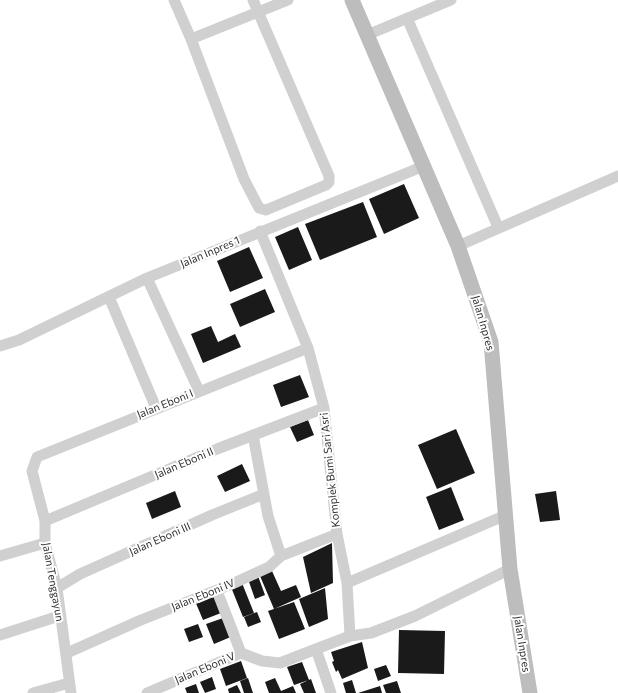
<!DOCTYPE html>
<html>
<head>
<meta charset="utf-8">
<style>
  body { margin:0 }
  canvas { display:block; background:#fff }
</style>
</head>
<body>
<canvas width="618" height="693"></canvas>
<script>
const g = document.querySelector('canvas').getContext('2d');
g.lineJoin = 'round';
function paint(path, color) {
  g.fillStyle = color;
  g.fill(path, 'evenodd');
}
function poly(rows) {
  const path = new Path2D();
  for (const r of rows) {
    path.moveTo(r[0], r[1]);
    for (let i = 2; i < r.length; i += 2) path.lineTo(r[i], r[i + 1]);
  }
  return path;
}
function strokePath(path, color, width, dash) {
  g.strokeStyle = color;
  g.lineWidth = width;
  g.lineCap = dash ? 'butt' : 'round';
  g.setLineDash(dash || []);
  g.stroke(path);
}
function write(font, color, halo, rows, align = 'center') {
  g.font = font + ' Commissioner,sans-serif';
  g.lineWidth = 4;
  g.setLineDash([]);
  g.textBaseline = 'middle';
  g.strokeStyle = halo;
  g.fillStyle = color;
  for (const [text, x, y, turn = 0] of rows) {
    g.save();
    g.translate(x, y);
    g.rotate((+turn || 0) * Math.PI / 180);
    g.textAlign = isNaN(turn) ? turn : align;
    if (halo) g.strokeText(text, 0, 0);
    g.fillText(text, 0, 0);
    g.restore();
  }
}
paint(poly([
  [404,184,419,218,384,234,369,199],
  [363,202,377,237,320,260,305,224],
  [298,227,312,260,289,270,275,237],
  [249,247,263,278,230,292,217,261],
  [265,289,275,312,240,327,230,304],
  [211,326,218,342,235,334,241,347,203,363,191,334],
  [300,375,309,397,281,407,273,385],
  [308,420,314,435,297,442,290,427],
  [456,429,475,473,437,489,418,445],
  [242,464,250,481,225,492,217,476],
  [451,487,464,520,439,530,426,497],
  [175,491,181,507,152,519,146,503],
  [556,491,560,520,540,522,535,494],
  [332,543,333,583,311,593,303,557],
  [272,571,281,591,296,585,301,597,274,609,260,576],
  [258,576,265,595,255,599,248,579],
  [242,583,254,613,243,617,231,587],
  [325,588,328,619,309,627,299,599],
  [213,594,221,613,203,620,195,601],
  [294,602,305,629,279,639,268,611],
  [257,612,261,622,248,627,244,617],
  [226,617,233,636,214,644,206,624],
  [198,624,203,637,189,642,184,629],
  [399,630,445,631,444,674,398,673],
  [362,642,368,668,342,679,338,670,336,672,332,662,334,661,331,652],
  [241,661,247,678,226,686,220,669],
  [302,662,309,680,294,685,287,667],
  [386,665,391,676,378,681,374,669],
  [212,677,216,689,205,693,200,682],
  [248,678,253,693,244,693,240,681],
  [275,678,281,691,293,686,296,693,269,693,265,682],
  [311,679,316,693,304,693,300,684],
  [352,680,356,693,346,693,343,683],
  [397,681,401,693,386,693,383,685],
  [196,684,199,693,187,693,185,688],
  [237,685,241,693,229,693,228,689],
  [380,686,382,693,358,693]
]), '#1a1a1a');
strokePath(poly([
  [174,0,191,39,244,179,259,208,266,210,326,185,329,182,329,176,253,0],
  [407,18,498,227],
  [367,35,451,0],
  [191,39,288,0],
  [260,231,308,348,324,408,337,534,347,583,350,636,316,649,331,693],
  [458,246,618,176],
  [147,278,199,391],
  [109,297,156,408],
  [0,346,19,340,147,278,424,166],
  [253,435,268,516,281,556],
  [45,521,217,449,324,408],
  [0,556,45,543],
  [347,583,506,515],
  [57,588,80,574,212,515,264,494],
  [217,591,241,653,262,661,280,663,316,649],
  [0,635,59,616],
  [350,636,371,633,415,616,510,569],
  [67,653,141,620,232,584,269,567,281,556,337,534],
  [33,693,69,683],
  [71,693,57,588,45,543,45,521,32,471,37,457,308,348],
  [147,693,241,653]
]), '#d0d0d0', 11);
strokePath(poly([
  [352,0,458,246,491,342,510,569,530,693]
]), '#bdbdbd', 15);
write('11px', '#333', '#fff', [
  ["Jalan Inpres 1",210,252,-23],
  ["Jalan Inpres",483,323,74],
  ["Jalan Eboni I",165,404,-22],
  ["Jalan Eboni II",184,463,-23],
  ["Komplek Bumi Sari Asri",330,470,-96],
  ["Jalan Eboni III",160,539,-24],
  ["Jalan Tenggayun",53,582,80],
  ["Jalan Eboni IV",203,595,-22],
  ["Jalan Inpres",522,644,81],
  ["Jalan Eboni V",205,668,-23]
]);
</script>
</body>
</html>
